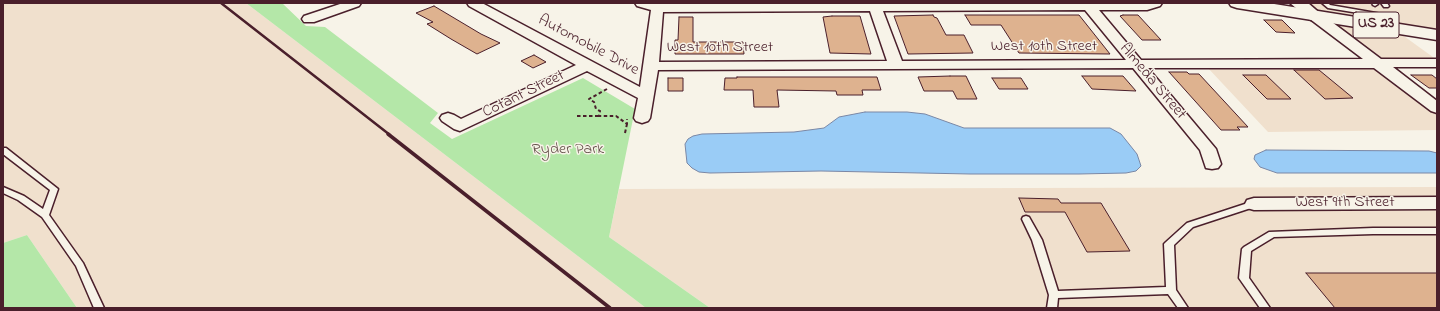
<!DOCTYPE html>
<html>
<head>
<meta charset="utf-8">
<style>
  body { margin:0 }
  #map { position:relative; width:1440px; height:311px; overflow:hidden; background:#f7f3e8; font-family:"Indie Flower",sans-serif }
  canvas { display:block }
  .frame { position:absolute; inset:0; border:4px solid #4a1f2b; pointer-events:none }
</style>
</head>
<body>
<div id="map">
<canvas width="1440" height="311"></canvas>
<div class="frame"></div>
</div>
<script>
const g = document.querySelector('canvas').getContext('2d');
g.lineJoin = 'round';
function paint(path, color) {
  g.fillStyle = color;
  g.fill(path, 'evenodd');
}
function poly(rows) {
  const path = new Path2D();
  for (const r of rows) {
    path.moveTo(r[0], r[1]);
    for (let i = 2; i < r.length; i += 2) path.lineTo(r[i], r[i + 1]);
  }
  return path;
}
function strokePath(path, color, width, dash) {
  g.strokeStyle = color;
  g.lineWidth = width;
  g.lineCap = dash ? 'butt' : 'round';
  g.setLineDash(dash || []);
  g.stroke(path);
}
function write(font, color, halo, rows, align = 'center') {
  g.font = font + ' "Indie Flower",sans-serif';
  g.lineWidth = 3;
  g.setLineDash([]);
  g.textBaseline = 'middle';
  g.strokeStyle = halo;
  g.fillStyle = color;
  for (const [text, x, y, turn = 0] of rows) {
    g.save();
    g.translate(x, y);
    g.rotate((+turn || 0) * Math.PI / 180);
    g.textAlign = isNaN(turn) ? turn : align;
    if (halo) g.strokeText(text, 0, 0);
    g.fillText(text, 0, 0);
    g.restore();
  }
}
paint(poly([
  [3,3,246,3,646,308,77,308,27,235,3,243],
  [1306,3,1437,3,1437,31,1323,12],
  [1331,23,1401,34,1437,60,1380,60],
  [1207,67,1376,67,1437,113,1437,130,1268,132],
  [1437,187,1437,308,710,308,609,237,619,189]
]), '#f0e0cd');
paint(poly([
  [246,3,282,3,306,26,325,27,438,113,430,123,452,139,583,78,635,109,609,237,710,308,646,308],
  [27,235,77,308,3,308,3,243]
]), '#b4e7a8');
const water = poly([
  [865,112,907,112,925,114,964,128,1110,128,1121,134,1137,154,1141,166,1136,171,1126,173,1079,174,970,174,821,171,710,173,699,172,692,168,687,163,685,144,688,139,693,136,702,134,794,132,824,128,839,117,865,112],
  [1266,150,1429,151,1437,153,1437,173,1277,173,1260,167,1254,159,1255,155,1266,150]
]);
paint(water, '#9accf6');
strokePath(water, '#7a87a5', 1);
const building = poly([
  [434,6,481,34,500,43,477,54,451,39,427,24,433,22,416,13,434,6],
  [933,15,934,17,937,18,946,35,964,35,973,53,908,54,894,16,933,15],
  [965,15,1079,15,1110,54,1019,53,1001,25,971,25,965,15],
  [1123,15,1138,15,1161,40,1142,40,1120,16,1123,15],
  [832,16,860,16,871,54,830,53,823,17,832,16],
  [679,17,693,17,693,42,743,42,744,54,675,54,675,40,678,40,679,17],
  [1264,20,1282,20,1295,33,1276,32,1264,20],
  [534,55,546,62,533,68,521,61,534,55],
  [1294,70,1319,70,1353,98,1325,99,1294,70],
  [1169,72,1187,72,1189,74,1199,74,1248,127,1237,127,1240,130,1221,130,1169,72],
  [1243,75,1266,75,1291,99,1267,99,1243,75],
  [1411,75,1432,75,1437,79,1437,88,1429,88,1411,75],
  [950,76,966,76,977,99,957,99,953,91,924,91,918,77,950,76],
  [1082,76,1123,76,1136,91,1092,89,1082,76],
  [737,77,877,77,881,90,862,90,863,95,837,95,836,91,777,90,779,107,754,107,753,90,724,90,725,78,737,78,737,77],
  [668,78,683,78,683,91,668,91,668,78],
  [992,78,1021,78,1028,89,999,89,992,78],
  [1019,198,1058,199,1061,203,1101,203,1130,251,1087,252,1065,212,1025,212,1019,198],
  [1306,273,1437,273,1437,308,1335,308,1306,273]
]);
paint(building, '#deb28f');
strokePath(building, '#4a1f2b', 1);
const service = poly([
  [1322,3,1328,3,1330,5,1393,16,1402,29,1399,31,1397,30,1389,18,1328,8,1322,3],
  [1372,3,1378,3,1378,4,1375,6,1373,5,1372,3],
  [1381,3,1387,3,1389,6,1388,7,1384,7,1381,3],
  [3,148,6,148,58,189,49,215,83,263,104,308,94,308,76,266,42,217,18,200,3,193,3,187,24,196,43,209,50,190,3,154,3,148],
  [1254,201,1258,204,1257,206,1193,227,1174,245,1176,290,1188,308,1178,308,1168,294,1058,298,1057,308,1047,308,1049,295,1032,240,1022,219,1023,217,1026,216,1029,217,1042,240,1058,291,1166,287,1164,244,1166,242,1187,223,1254,201],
  [1373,228,1437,228,1437,234,1373,234,1274,237,1251,251,1249,278,1270,308,1260,308,1239,278,1242,249,1244,247,1269,232,1373,228]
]);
const minor = poly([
  [343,3,361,3,359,6,314,22,304,22,302,19,304,16,343,3],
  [467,3,482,3,640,87,651,10,637,6,635,3,1162,3,1160,6,1147,10,1099,10,1141,60,1363,59,1310,19,1309,16,1310,13,1315,12,1320,13,1381,59,1437,59,1437,67,1393,67,1437,101,1437,113,1431,111,1374,68,1148,68,1216,149,1221,164,1218,168,1212,169,1206,168,1200,150,1133,68,658,70,650,118,648,121,642,123,636,121,634,118,638,98,587,71,460,131,454,129,442,121,440,118,442,115,448,113,454,115,461,119,576,65,469,6,467,3],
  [1085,10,1126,60,902,61,883,11,1085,10],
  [870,11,887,61,659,62,663,12,870,11],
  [1437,197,1437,209,1254,210,1247,208,1245,204,1247,200,1254,198,1437,197]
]);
const tertiary = poly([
  [1290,3,1308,3,1323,16,1321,19,1315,21,1309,19,1290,3]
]);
const primary = poly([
  [1229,3,1268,3,1437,30,1437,40,1237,8,1231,6,1229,3]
]);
strokePath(service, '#4a1f2b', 3);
strokePath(minor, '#4a1f2b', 3);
strokePath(tertiary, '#4a1f2b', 3);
strokePath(primary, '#4a1f2b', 3);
strokePath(poly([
  [607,89,589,99,594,102,596,109,600,111,599,116,616,116,627,124,627,119],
  [577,116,599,116],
  [625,133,627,124]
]), '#4a1f2b', 2, [3.5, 2.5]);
paint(service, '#f7f3e8');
paint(minor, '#f7f3e8');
paint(tertiary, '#f7f3e8');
paint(primary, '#f7f3e8');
strokePath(poly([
  [221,3,390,135]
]), '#4a1f2b', 2.5);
strokePath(poly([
  [388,134,610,308]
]), '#4a1f2b', 3.5);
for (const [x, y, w] of [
  [1376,25,46]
]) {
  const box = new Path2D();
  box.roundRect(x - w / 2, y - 13, w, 26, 3);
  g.fillStyle = '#f7f3e8';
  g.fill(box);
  strokePath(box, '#4a1f2b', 1);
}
write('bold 15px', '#4a1f2b', null, [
  ["US 23",1376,25]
]);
write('16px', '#4a1f2b', '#f7f3e8', [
  ["Automobile Drive",588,46,28],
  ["West 10th Street",1044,47],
  ["West 10th Street",720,48],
  ["Almeda Street",1152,82,50],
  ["Cotant Street",524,95,-26],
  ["West 9th Street",1345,203]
]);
write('16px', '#64514a', '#f7f3e8', [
  ["Ryder Park",568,150]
]);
</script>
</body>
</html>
